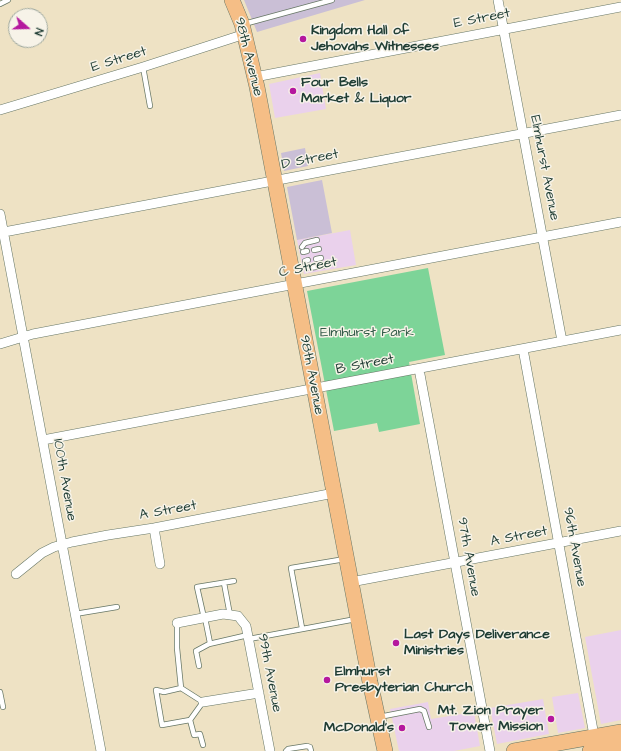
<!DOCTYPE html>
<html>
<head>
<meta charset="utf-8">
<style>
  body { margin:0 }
  #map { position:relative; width:621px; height:751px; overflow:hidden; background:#eee2c4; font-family:"Architects Daughter",sans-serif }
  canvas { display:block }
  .north { position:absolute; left:8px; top:8px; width:40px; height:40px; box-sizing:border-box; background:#f7f3e8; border:1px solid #a1aaa0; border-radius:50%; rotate:110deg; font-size:11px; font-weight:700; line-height:16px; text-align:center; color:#1f3d34 }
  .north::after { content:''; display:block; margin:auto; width:14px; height:18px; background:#b5179e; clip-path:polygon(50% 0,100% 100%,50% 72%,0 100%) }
</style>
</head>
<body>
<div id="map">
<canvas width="621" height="751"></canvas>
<div class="north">N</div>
</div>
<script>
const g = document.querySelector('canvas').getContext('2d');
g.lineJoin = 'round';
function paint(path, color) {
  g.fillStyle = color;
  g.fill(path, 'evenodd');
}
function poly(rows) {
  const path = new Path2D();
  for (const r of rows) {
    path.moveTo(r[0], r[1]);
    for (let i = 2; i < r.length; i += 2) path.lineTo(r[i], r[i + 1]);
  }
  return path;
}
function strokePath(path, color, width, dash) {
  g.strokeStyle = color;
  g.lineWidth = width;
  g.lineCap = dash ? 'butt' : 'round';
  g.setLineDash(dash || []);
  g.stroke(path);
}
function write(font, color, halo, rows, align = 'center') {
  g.font = font + ' "Architects Daughter",sans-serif';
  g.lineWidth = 3;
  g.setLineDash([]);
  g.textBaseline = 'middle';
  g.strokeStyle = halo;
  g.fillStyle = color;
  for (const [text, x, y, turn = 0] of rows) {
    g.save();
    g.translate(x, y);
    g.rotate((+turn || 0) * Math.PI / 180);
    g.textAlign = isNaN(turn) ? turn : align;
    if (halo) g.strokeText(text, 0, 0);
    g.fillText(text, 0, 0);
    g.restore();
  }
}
paint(poly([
  [320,73,326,109,275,118,269,84],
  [350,230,356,265,304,274,297,240],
  [621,630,621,720,601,724,585,637],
  [578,693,585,728,558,733,552,697],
  [543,699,549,734,497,744,490,708],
  [428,702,431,719,474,712,480,746,454,751,399,751,390,709]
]), '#ead1ec');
paint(poly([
  [244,0,365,0,257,32],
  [305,148,308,166,284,171,281,153],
  [322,180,332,233,297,240,287,187]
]), '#cabfd6');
paint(poly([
  [428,268,445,355,409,362,420,424,379,432,377,423,334,431,307,291]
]), '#7dd498');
const service = poly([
  [0,4,8,0],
  [244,24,332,0],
  [143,67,150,106],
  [302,247,305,243,317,240],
  [314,250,319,249],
  [303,252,307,251],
  [316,259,321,258],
  [305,261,308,260],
  [305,264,309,268,323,266],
  [224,583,230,615],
  [75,614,117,607],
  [204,618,197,587,234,581],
  [205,618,210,643],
  [177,623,177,648,181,688],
  [302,628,291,568,345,559],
  [249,639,356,619],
  [199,666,196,651,209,644,248,635],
  [0,692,3,707],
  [379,717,420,709,424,711,429,727],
  [190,720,162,725,156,690,164,692,181,688,203,702,190,720,194,735,200,734,203,745],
  [286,751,288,749,307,746,310,747,311,751]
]);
const minor = poly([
  [498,0,562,341],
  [255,77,621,7],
  [0,110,143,67,245,34],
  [0,214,101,751],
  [4,232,621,115],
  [0,344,33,334,621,222],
  [523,349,595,741],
  [419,369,490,751],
  [43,440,621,330],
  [154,528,160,564],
  [16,574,42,553,54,547,72,542,108,535,154,528,334,493],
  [351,582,621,531],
  [177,623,223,614,238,616,246,626,270,751],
  [203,702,259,693]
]);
const primary = poly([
  [232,0,242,24,257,87,370,682,385,751],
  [514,751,621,732],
  [590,751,621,745]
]);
strokePath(service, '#677766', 6);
strokePath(minor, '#677766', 10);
strokePath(primary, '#677766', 16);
strokePath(service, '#fff', 4.5);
strokePath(minor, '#fff', 9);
strokePath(primary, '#f5be86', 15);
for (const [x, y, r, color] of [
  [303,39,4,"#b5179e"],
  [293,91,4,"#b5179e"],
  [396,643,4,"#b5179e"],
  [327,680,4,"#b5179e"],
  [551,719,4,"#b5179e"],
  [402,728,4,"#b5179e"]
]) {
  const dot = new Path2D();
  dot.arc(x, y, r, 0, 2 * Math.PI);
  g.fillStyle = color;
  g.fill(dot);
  strokePath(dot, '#f7f3e8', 1.5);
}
write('14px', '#1f3d34', '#f7f3e8', [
  ["E Street",482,19,-11],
  ["98th Avenue",248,57,76],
  ["E Street",119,60,-17],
  ["D Street",310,160,-11],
  ["Elmhurst Avenue",544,168,79],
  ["C Street",308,268,-11],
  ["B Street",365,365,-11],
  ["98th Avenue",311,375,79],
  ["100th Avenue",64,480,80],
  ["A Street",168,511,-10],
  ["A Street",519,537,-11],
  ["96th Avenue",574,547,80],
  ["97th Avenue",468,557,80],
  ["99th Avenue",269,673,79]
]);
write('bold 14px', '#1f3d34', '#f7f3e8', [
  ["Kingdom Hall of",311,31],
  ["Jehovahs Witnesses",311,47],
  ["Four Bells",301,83],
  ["Market & Liquor",301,99],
  ["Last Days Deliverance",404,635],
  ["Ministries",404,651],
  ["Elmhurst",335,672],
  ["Presbyterian Church",335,688],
  ["Mt. Zion Prayer",543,711,"right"],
  ["Tower Mission",543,727,"right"],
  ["McDonald's",394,728,"right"]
], 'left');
write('14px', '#325b48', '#f7f3e8', [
  ["Elmhurst Park",367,333]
]);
</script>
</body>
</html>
